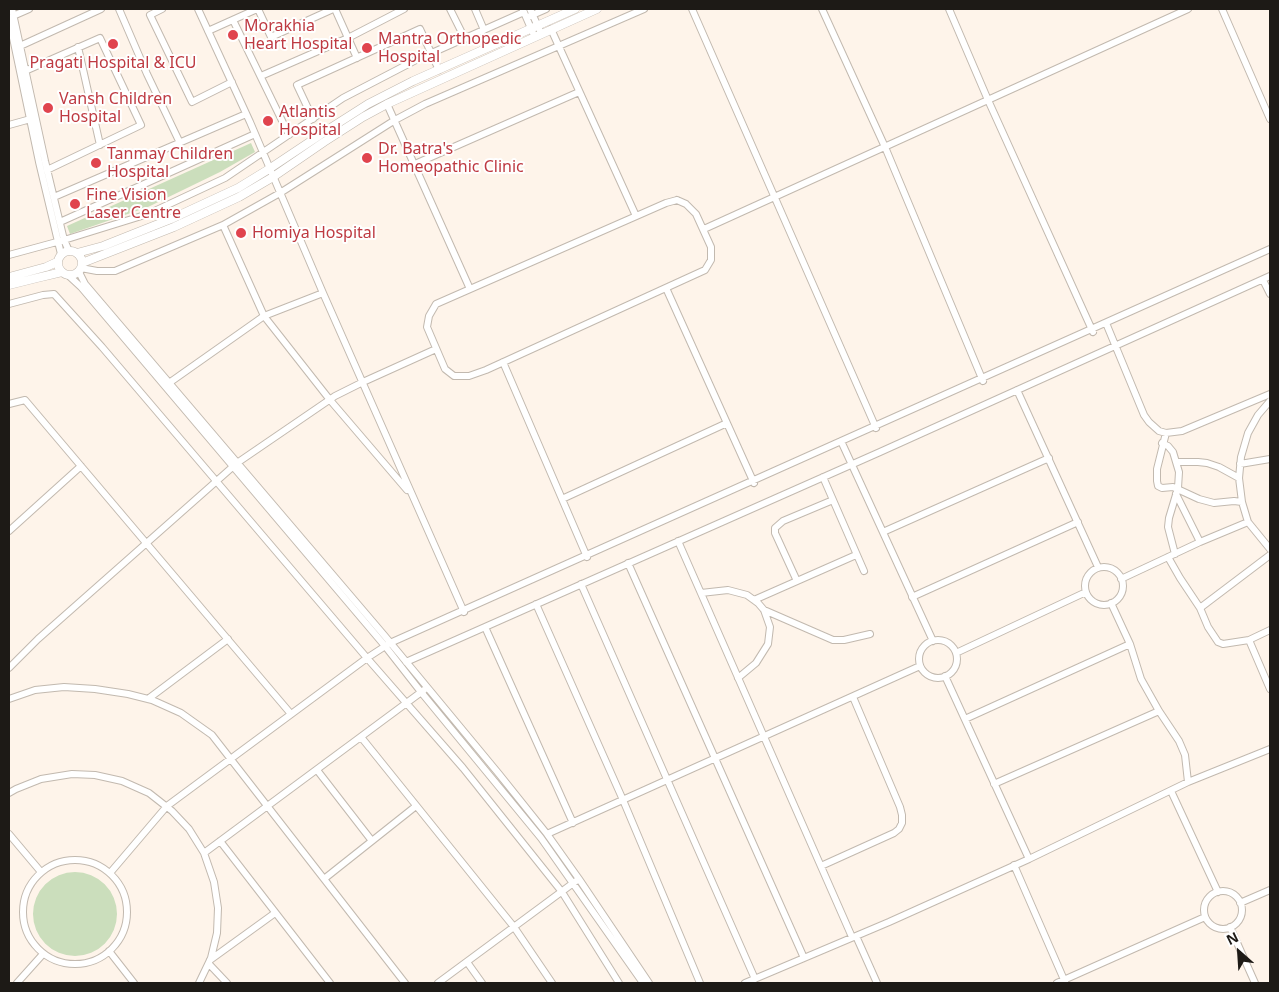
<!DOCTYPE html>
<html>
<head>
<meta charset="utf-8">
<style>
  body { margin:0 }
  #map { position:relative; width:1279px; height:992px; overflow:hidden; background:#fef4ea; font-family:"Noto Sans",sans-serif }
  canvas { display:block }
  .frame { position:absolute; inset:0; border:10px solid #1d1a16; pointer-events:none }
  .north { position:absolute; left:1214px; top:927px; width:50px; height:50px; -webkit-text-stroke:4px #fff; paint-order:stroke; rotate:334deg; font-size:14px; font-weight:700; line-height:20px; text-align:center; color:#1d1a16 }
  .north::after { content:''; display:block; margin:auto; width:18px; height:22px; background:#1d1a16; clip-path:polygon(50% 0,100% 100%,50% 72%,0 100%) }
</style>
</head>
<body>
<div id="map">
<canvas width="1279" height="992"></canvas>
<div class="frame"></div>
<div class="north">N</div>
</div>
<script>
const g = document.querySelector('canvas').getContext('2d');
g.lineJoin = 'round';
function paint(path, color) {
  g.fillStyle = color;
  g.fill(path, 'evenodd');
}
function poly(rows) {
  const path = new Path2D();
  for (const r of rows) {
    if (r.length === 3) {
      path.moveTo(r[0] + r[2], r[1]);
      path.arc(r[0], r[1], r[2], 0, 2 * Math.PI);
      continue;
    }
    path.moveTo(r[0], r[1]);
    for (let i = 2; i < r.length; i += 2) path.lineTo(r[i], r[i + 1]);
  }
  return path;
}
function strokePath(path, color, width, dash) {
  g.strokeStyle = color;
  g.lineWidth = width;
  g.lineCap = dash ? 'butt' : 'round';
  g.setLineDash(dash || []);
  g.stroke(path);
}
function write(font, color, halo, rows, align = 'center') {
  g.font = font + ' "Noto Sans",sans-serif';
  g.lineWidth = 4;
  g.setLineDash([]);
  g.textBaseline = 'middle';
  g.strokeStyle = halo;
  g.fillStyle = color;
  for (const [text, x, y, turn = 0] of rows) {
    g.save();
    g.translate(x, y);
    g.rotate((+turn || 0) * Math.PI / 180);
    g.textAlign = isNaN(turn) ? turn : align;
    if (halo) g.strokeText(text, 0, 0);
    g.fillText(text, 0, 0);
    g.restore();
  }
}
paint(poly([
  [251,143,255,152,220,172,148,207,70,234,67,226],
  [75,914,42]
]), '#cbdebc');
const minor = poly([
  [12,9,45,161,64,240,69,251],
  [119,9,147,74,180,143],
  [162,9,150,15,192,102,232,82],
  [198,9,250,122,323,293,464,612],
  [258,9,271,37,333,9],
  [335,9,357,58],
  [450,9,465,39],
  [475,9,484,30],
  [530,9,541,33],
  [692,9,876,428],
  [822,9,885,147,983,381],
  [949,9,988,100,1093,332],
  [1222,9,1270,119],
  [523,10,533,33],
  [13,16,29,9],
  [530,16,546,9],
  [9,19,39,162,61,254],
  [233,20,289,135],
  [551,29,636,216],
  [208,31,257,9],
  [20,46,101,9],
  [78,47,100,145],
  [25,71,100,38,141,125,47,170],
  [261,76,348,38,404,9],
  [387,104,470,289],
  [313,119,297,85,420,29,439,70],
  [9,125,34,118],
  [415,164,579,92],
  [54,197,246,114],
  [677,200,686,204,696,214,711,247,711,260,705,270,486,370,469,376,454,376,445,369,427,327,429,316,436,304,666,203,677,200],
  [60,222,255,134],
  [223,225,264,316,323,293],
  [704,229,1188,9],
  [9,255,64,240,148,214,225,178,343,98,416,60,524,12],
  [81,268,97,271,115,271,223,225,280,193,395,120,425,104,644,9],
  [79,272,85,284,384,635,499,774,547,834,579,879,649,983],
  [68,275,81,287,385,646,421,692,541,838,643,983],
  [1263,280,1270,294],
  [666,288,754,483],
  [9,304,43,295,54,294,102,347,367,658,463,768,562,892,619,983],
  [1106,323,1144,415,1149,422,1159,431,1166,433,1182,431,1270,394],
  [503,362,587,557],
  [169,383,264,316,330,400,407,490],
  [1017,390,1098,567],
  [1270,401,1258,415,1248,433,1241,457,1239,478,1242,502,1248,522,1270,549],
  [9,404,25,400,291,714],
  [1166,433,1157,469,1157,481,1158,486,1162,488,1173,487,1199,499,1214,503,1234,501,1242,502],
  [841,441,933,641],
  [1162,443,1168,446,1173,452,1179,472,1178,488,1169,518,1168,527,1175,554],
  [1177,462,1198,462,1207,463,1219,467,1239,478],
  [1240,464,1270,459],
  [823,477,864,571],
  [1176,494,1200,542],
  [562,499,727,423],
  [9,531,81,466],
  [883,532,1049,458],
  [678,541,852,937],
  [1168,557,1180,578,1200,608,1208,627,1218,642,1223,644,1249,640,1270,630],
  [628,563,804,958],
  [1104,586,19],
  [1121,579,1200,542,1248,522],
  [797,581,775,533,775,528,783,521,833,500],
  [581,584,755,979],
  [701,593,728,590,747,595,758,603,764,610,770,627,768,644,756,663,738,678],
  [912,597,1078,522],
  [754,600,856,555],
  [1111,603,1130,644,1141,679,1159,711,1179,741,1185,755,1188,782],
  [536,604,623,800,700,983],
  [1200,608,1270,555],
  [764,610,833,640,844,640,870,634],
  [485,627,573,823],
  [1249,640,1270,689],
  [938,659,19],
  [956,653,1086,592],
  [406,662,880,452,1270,276],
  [9,668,38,639,237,463,335,396,363,382,436,349],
  [945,676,1029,859],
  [9,699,35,690,64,687,95,689,128,694,152,700,181,713,212,735,405,983],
  [148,699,228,639],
  [965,719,1130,644],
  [361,737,514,927,552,983],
  [317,770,372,841],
  [994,784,1159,711],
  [1171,791,1218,892],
  [9,793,16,789,41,779,72,774,95,775,122,781,149,793,172,811,189,829,204,853,214,882,218,908,217,933,211,958,199,983],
  [9,834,41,872],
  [547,834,920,666],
  [220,841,330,983],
  [204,853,424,690],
  [75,912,52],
  [1014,865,1065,982],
  [821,866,894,833,899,829,902,823,902,815,900,807,853,697],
  [110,873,167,806,367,658,390,643,1270,249],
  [324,879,416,806],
  [1223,910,19],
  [1240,903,1270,890],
  [1230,927,1255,983],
  [856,936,877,983],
  [109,951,134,983],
  [210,960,275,913],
  [467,962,482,983],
  [209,964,227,983],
  [17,983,43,954],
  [438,983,576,881],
  [745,983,889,922,1029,859,1188,782,1270,749],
  [1057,983,1205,917]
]);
const major = poly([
  [70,263,12],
  [77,253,103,246,171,219,238,188,269,169,332,127,368,104,413,81,575,9],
  [82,263,174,227,239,197,273,177,324,142,363,117,387,104,597,9],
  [9,277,46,267,57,262],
  [9,285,37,278,62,272]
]);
strokePath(minor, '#c2b9af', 8);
strokePath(major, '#c2b9af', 9);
strokePath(minor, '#fff', 6);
strokePath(major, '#fff', 8);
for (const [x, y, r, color] of [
  [233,35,6,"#e0444e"],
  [113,44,6,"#e0444e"],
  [367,48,6,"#e0444e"],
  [48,108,6,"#e0444e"],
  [268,121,6,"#e0444e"],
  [367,158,6,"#e0444e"],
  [96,163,6,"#e0444e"],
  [75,204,6,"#e0444e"],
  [241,233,6,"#e0444e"]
]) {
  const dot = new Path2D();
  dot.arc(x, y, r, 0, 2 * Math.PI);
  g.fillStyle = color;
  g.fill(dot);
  strokePath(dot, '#fff', 2);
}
write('16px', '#be3a42', '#fff', [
  ["Morakhia",244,26],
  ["Heart Hospital",244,44],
  ["Mantra Orthopedic",378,39],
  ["Hospital",378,57],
  ["Pragati Hospital & ICU",113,63,"center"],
  ["Vansh Children",59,99],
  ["Hospital",59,117],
  ["Atlantis",279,112],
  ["Hospital",279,130],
  ["Dr. Batra's",378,149],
  ["Homeopathic Clinic",378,167],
  ["Tanmay Children",107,154],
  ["Hospital",107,172],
  ["Fine Vision",86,195],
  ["Laser Centre",86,213],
  ["Homiya Hospital",252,233]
], 'left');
</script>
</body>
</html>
